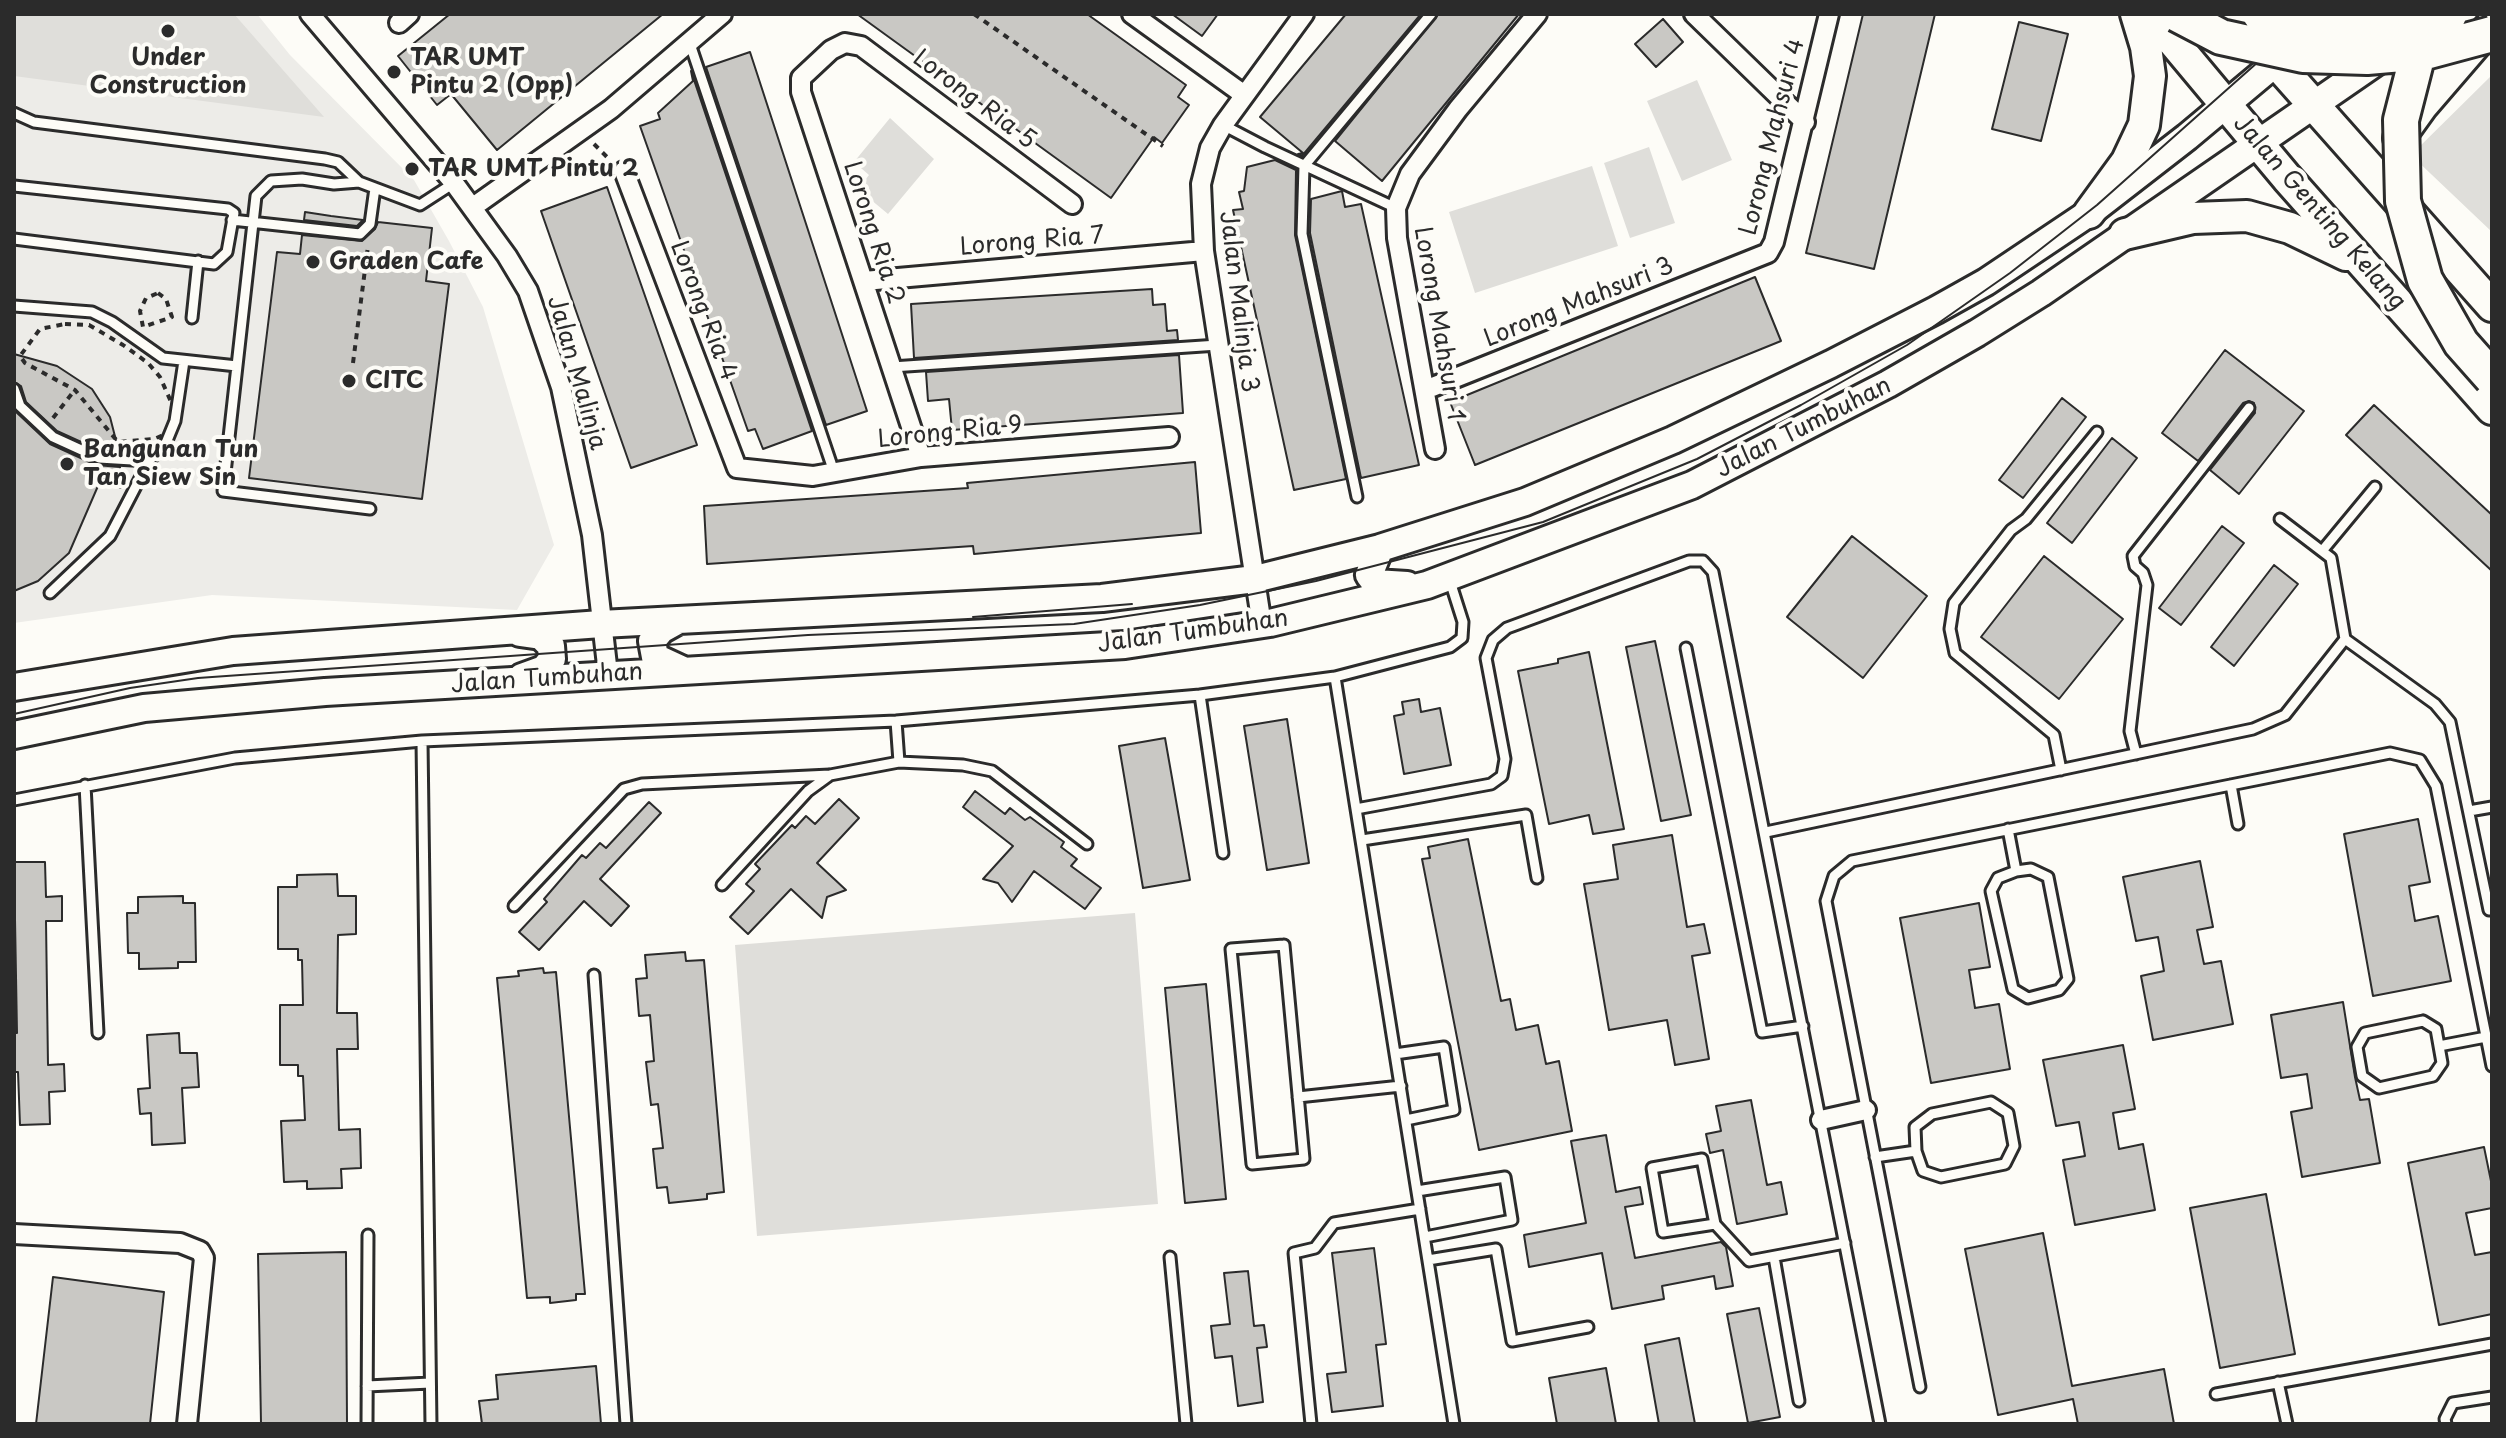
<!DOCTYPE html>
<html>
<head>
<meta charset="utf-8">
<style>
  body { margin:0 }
  #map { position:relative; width:2506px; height:1438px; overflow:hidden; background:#fdfcf7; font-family:"Playpen Sans",sans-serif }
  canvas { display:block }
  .frame { position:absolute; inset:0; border:16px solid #2b2b2b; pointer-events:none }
</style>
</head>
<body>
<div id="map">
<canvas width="2506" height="1438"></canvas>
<div class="frame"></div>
</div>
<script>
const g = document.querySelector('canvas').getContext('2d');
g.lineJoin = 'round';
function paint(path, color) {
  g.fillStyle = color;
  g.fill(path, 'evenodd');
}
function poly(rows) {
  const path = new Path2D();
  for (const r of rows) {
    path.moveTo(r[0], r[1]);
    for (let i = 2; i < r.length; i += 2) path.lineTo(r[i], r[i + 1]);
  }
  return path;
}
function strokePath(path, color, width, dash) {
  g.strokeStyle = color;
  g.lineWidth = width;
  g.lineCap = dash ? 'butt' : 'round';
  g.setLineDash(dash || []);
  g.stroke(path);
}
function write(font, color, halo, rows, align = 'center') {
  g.font = font + ' "Playpen Sans",sans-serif';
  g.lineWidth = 8;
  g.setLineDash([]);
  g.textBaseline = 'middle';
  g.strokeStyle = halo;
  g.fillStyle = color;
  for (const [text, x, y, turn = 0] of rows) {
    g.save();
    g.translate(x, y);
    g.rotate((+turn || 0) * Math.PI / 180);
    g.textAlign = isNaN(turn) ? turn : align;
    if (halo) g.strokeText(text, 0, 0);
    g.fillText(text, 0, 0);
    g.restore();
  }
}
paint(poly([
  [14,14,257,14,290,55,414,180,449,241,483,307,554,545,517,610,212,595,14,623]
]), '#edece8');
paint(poly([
  [14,14,234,14,324,117,14,76],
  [2492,75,2492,232,2411,155],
  [1697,80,1732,160,1682,181,1647,101],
  [890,118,934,159,888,214,858,189,869,175,854,162],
  [1649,147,1675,223,1630,238,1604,163],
  [1592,166,1618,246,1475,293,1449,212],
  [1135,913,1158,1204,757,1236,735,945]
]), '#dfdeda');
const building = poly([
  [450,14,663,14,497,150,451,94,437,105,398,56,450,14],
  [857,14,1087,14,1186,85,1178,97,1189,105,1162,143,1154,137,1111,198,857,14],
  [1172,14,1218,14,1202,36,1172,14],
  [1346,14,1421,14,1302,156,1298,154,1303,153,1260,117,1346,14],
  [1438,14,1519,14,1382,181,1335,141,1438,14],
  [1863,14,1935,14,1874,269,1806,253,1863,14],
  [1663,19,1683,42,1656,67,1635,44,1663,19],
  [2019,22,2068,34,2041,141,1992,129,2019,22],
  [750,52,867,411,826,425,706,67,750,52],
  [691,71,812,431,763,449,755,429,748,431,640,126,660,119,658,113,693,81,691,71],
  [1275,160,1296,170,1295,235,1346,479,1294,490,1233,210,1243,209,1239,192,1244,191,1247,167,1275,160],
  [607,187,697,445,631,468,541,211,607,187],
  [1342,191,1345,207,1361,204,1419,465,1361,478,1310,233,1311,199,1342,191],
  [305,212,331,216,363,220,357,226,304,220,305,212],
  [378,222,432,228,426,281,449,284,422,499,249,478,277,252,300,254,302,235,362,241,375,229,378,222],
  [1755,277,1781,341,1475,465,1450,402,1755,277],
  [1152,289,1153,305,1165,304,1167,331,1177,330,1178,340,914,358,911,304,1152,289],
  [2225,350,2304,411,2239,494,2210,470,2255,413,2254,403,2249,401,2243,403,2198,461,2162,433,2225,350],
  [14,354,57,366,92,389,110,417,119,452,101,451,57,431,26,402,21,386,14,382,14,354],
  [1179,355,1183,413,952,430,949,399,928,401,926,372,1179,355],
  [2062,398,2086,417,2023,498,1999,480,2062,398],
  [2374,405,2492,515,2492,571,2346,435,2374,405],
  [14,410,50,444,96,465,120,467,121,488,101,479,69,553,38,581,14,591,14,410],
  [2112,438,2137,458,2072,543,2047,523,2112,438],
  [1195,462,1201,533,974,554,973,546,707,564,704,506,968,488,967,483,1195,462],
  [2222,526,2244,543,2181,625,2159,608,2222,526],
  [1852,536,1927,596,1863,678,1787,617,1852,536],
  [2044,556,2123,619,2059,699,1981,637,2044,556],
  [2274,565,2298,584,2234,666,2211,647,2274,565],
  [1655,641,1691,815,1661,821,1626,647,1655,641],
  [1589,652,1624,829,1593,834,1589,815,1549,824,1518,671,1558,663,1558,659,1589,652],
  [1419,699,1421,712,1440,708,1451,765,1404,774,1394,716,1404,714,1402,702,1419,699],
  [1287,719,1309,863,1267,870,1244,726,1287,719],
  [1165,738,1190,880,1143,888,1119,746,1165,738],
  [975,791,1005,814,1010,808,1025,820,1030,817,1064,842,1061,847,1077,859,1071,866,1101,888,1085,909,1034,871,1012,902,998,883,983,879,1013,846,963,807,975,791],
  [839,799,859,818,817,863,846,890,827,897,822,918,791,889,748,934,730,917,754,891,746,884,760,869,755,864,792,825,795,828,806,816,815,824,839,799],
  [649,802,661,813,600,879,629,906,611,926,584,901,539,950,519,932,547,902,544,899,582,855,586,858,600,843,606,848,649,802],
  [2418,819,2430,882,2409,886,2415,921,2438,916,2451,981,2373,996,2344,834,2418,819],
  [1672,835,1687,927,1704,924,1710,953,1692,956,1709,1059,1675,1065,1667,1020,1609,1030,1584,884,1618,879,1613,845,1672,835],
  [1468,839,1501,1001,1510,999,1516,1030,1538,1025,1546,1064,1559,1061,1572,1131,1479,1150,1422,859,1430,858,1428,847,1468,839],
  [2200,861,2213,927,2197,930,2204,964,2221,961,2233,1024,2153,1040,2141,976,2164,971,2158,937,2136,941,2123,877,2200,861],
  [14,862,45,862,46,897,62,896,62,921,46,921,48,1065,64,1064,65,1091,49,1092,50,1124,20,1125,18,1072,14,1072,14,1033,17,1033,14,862],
  [337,874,338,896,356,896,356,934,338,935,337,1013,357,1013,358,1049,337,1049,339,1130,360,1129,361,1168,341,1169,342,1188,307,1189,307,1181,284,1182,281,1121,305,1120,303,1076,298,1076,298,1065,280,1065,280,1005,303,1005,302,960,298,960,298,949,278,949,278,887,297,887,297,875,337,874],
  [183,896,183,903,195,903,196,962,178,962,178,968,139,969,139,953,128,953,127,913,138,913,138,897,183,896],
  [1979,903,1990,967,1969,970,1975,1008,1999,1004,2010,1069,1931,1083,1900,918,1979,903],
  [685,952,686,961,704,960,724,1192,707,1194,707,1199,669,1203,667,1187,657,1188,653,1149,663,1148,658,1104,651,1105,646,1062,654,1061,650,1015,639,1016,636,979,647,978,645,955,685,952],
  [543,968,544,973,556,972,585,1294,576,1294,576,1300,550,1303,550,1297,527,1298,497,978,519,976,518,971,543,968],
  [1206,984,1226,1199,1185,1203,1165,988,1206,984],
  [2343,1002,2355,1077,2360,1100,2369,1099,2380,1163,2302,1177,2291,1112,2312,1108,2307,1074,2281,1078,2271,1015,2343,1002],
  [179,1033,180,1053,197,1053,199,1087,182,1088,185,1143,152,1145,151,1113,140,1114,138,1089,150,1088,147,1035,179,1033],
  [2123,1045,2135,1109,2113,1113,2119,1149,2143,1144,2155,1210,2075,1225,2063,1160,2085,1156,2079,1122,2056,1126,2043,1060,2123,1045],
  [1751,1100,1767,1185,1781,1182,1787,1214,1737,1224,1723,1150,1710,1153,1706,1134,1721,1131,1716,1106,1751,1100],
  [1606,1135,1616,1192,1640,1187,1643,1204,1625,1207,1635,1258,1721,1242,1726,1247,1733,1286,1716,1289,1714,1276,1662,1286,1664,1299,1612,1309,1602,1253,1529,1267,1524,1235,1586,1223,1571,1141,1606,1135],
  [2484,1147,2492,1186,2492,1208,2466,1213,2475,1255,2492,1252,2492,1314,2439,1325,2408,1163,2484,1147],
  [2266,1194,2295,1354,2220,1368,2190,1208,2266,1194],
  [2043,1233,2072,1386,2164,1369,2174,1424,2078,1424,2073,1399,1998,1415,1965,1249,2043,1233],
  [1374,1248,1386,1344,1376,1345,1383,1406,1332,1412,1327,1374,1346,1372,1332,1253,1374,1248],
  [346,1252,347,1424,261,1424,258,1254,346,1252],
  [1248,1271,1254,1326,1264,1325,1267,1347,1257,1348,1263,1402,1238,1406,1232,1356,1215,1358,1211,1326,1230,1324,1224,1273,1248,1271],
  [53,1277,164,1292,150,1424,36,1424,53,1277],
  [1759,1308,1780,1417,1748,1423,1727,1314,1759,1308],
  [1679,1338,1695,1424,1659,1424,1645,1345,1679,1338],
  [596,1366,601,1424,482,1424,479,1401,498,1399,496,1375,596,1366],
  [1606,1368,1616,1424,1557,1424,1549,1378,1606,1368]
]);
paint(building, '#c9c8c4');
strokePath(building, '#2b2b2b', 2);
const service = poly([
  [690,44,834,472],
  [14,113,34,122,325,159,338,162,359,182],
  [1223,125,1265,147,1396,208],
  [14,186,228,209,234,213,227,252,214,264,14,239],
  [232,220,360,234,370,224,375,188],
  [14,306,92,312,112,322,163,358,237,366],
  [192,318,198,261],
  [892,367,1218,345],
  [14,389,20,406,53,437,99,458,149,461],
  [1357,497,1302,234,1304,166,1431,14],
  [370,509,223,491,256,196,271,181,302,179,334,184,359,182,420,205,454,183],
  [2280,519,2331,558,2345,639,2435,704,2450,722,2489,910],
  [2322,551,2375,487],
  [50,593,110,536,149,461,166,443,175,421,184,361],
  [1686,648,1762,1032,1803,1026],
  [1335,677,1454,1424],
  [1200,695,1223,853],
  [896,721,899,762],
  [422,741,431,1424],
  [2136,754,2130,731,2147,585,2143,573,2135,566,2133,556,2249,408],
  [2061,770,2054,735,1955,653,1950,629,1954,603,2011,530,2026,519,2097,432],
  [85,785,98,1033],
  [2231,785,2238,824],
  [14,800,235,758,422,741,896,721,1200,695,1335,677,1450,647,1462,638,1463,622,1449,578],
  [1356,809,1491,784,1502,776,1505,759,1486,658,1493,640,1507,628,1689,561,1703,561,1713,572,1880,1424],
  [2469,811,2492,807],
  [2008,829,2016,871,2031,869,2048,877,2068,979,2059,990,2028,998,2013,989,1991,891,1998,878,2016,871],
  [1766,832,2253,729,2285,715,2345,639],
  [1362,840,1526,815,1537,878],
  [722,885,808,791,830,775],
  [514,906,624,789,642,784,830,775,899,762,963,765,992,771,1087,844],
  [1284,945,1304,1159,1252,1164,1231,949,1284,945],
  [594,975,626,1424],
  [2423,1021,2436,1029,2442,1063,2433,1076,2379,1088,2362,1076,2357,1047,2365,1033,2423,1021],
  [2439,1046,2486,1037],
  [1395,1054,1444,1047,1454,1110,1406,1120],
  [1298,1097,1401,1086],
  [1875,1157,1916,1151,1915,1127,1932,1114,1991,1102,2008,1113,2014,1146,2005,1164,1941,1177,1923,1171,1916,1151],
  [1417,1191,1505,1177,1512,1220,1425,1237],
  [1715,1224,1702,1159,1652,1168,1663,1232,1715,1224,1749,1261,1845,1243],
  [1170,1257,1186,1424],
  [1774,1257,1799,1401],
  [1428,1260,1496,1249,1512,1341,1588,1327],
  [2278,1382,2287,1424],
  [367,1386,430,1383],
  [1920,1387,1826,901,1834,876,1852,861,2390,753,2420,760,2436,786,2492,1066],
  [2216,1394,2492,1344],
  [367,1423,368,1235],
  [1311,1424,1294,1253,1315,1248,1334,1223,1420,1209],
  [2446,1424,2445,1419,2453,1403,2492,1397]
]);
const minor = poly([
  [310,14,454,183,507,256,528,291,561,387,592,535,608,674],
  [1132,14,1243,94],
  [1694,14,1805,122],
  [399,23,409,14],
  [624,171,737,468,813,476,921,457,1169,437],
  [473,207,611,109,722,14],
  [864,281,1204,251],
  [1425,390,1768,253,1774,242,1829,14],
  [1435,449,1397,238,1396,208,1410,174,1458,109,1537,14],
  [921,457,801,92,801,78,831,50,845,43,861,46,1072,204],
  [1262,625,1204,251,1201,184,1210,148,1223,125,1304,14],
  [1821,1120,1866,1110],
  [14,1234,180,1243,200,1251,204,1258,187,1424]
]);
const secondary = poly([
  [1380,548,1369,575,1375,583,1407,585],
  [679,620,661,630,652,641,655,657,683,670],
  [520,633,541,636,551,646,552,659,544,669,522,677],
  [14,687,233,651,601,624,1102,598,1255,579,1380,548,1525,502,1673,440,1831,364,1936,310,1986,282,2089,213,2187,137,2291,50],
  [14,735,144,708,325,692,1125,645,1270,623,1427,585,1692,485,1888,384,1977,333,2041,293,2389,53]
]);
const primary = poly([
  [2150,14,2287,178,2492,409],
  [2233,14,2492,306],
  [2399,138,2422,106,2490,27],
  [2089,213,2127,161,2144,125,2150,76,2146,47,2136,14],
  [2125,234,2193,218,2247,216,2290,228,2346,255]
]);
strokePath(service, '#2b2b2b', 15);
strokePath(minor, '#2b2b2b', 24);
strokePath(secondary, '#2b2b2b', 32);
strokePath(primary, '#2b2b2b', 36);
strokePath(poly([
  [79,14,88,14],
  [974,14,1163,146],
  [594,144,610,160],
  [158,293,166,299,172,317,143,327,140,311,146,298,158,293],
  [65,324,89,325,123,345,148,363,160,377,172,404,171,432,154,439,118,442,75,390,25,363,20,356,40,329,65,324],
  [353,363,368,246],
  [53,418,74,391]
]), '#2b2b2b', 4, [6, 6]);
strokePath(service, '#fdfcf7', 9);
strokePath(minor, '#fdfcf7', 18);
strokePath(secondary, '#fdfcf7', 26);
strokePath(primary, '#fdfcf7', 30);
strokePath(poly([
  [973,617,1132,604],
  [14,714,130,688,198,678,808,635,1074,624,1200,605,1316,581,1543,522,1697,459,1801,405,1907,345,2010,273,2097,205,2312,14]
]), '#2b2b2b', 2);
const motorwayBridge = poly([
  [2177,14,2221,37,2303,55,2367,57,2425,52,2492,34],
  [2260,14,2313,26,2360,29,2408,24,2449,15],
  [2435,14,2421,42,2401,120,2403,201,2425,280,2461,343,2492,378]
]);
strokePath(motorwayBridge, '#2b2b2b', 40, []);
strokePath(motorwayBridge, '#fdfcf7', 34);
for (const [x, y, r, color] of [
  [168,31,8,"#2b2b2b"],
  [394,72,8,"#2b2b2b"],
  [412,169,8,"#2b2b2b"],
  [313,262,8,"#2b2b2b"],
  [349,381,8,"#2b2b2b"],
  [67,464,8,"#2b2b2b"]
]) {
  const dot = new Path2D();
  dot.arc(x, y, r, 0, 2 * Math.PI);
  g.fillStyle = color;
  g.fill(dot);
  strokePath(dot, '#fdfcf7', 3);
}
write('bold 24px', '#2b2b2b', '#fdfcf7', [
  ["Under",168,58,"center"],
  ["Construction",168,86,"center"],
  ["TAR UMT",410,58],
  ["Pintu 2 (Opp)",410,86],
  ["TAR UMT Pintu 2",428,169],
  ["Graden Cafe",329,262],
  ["CITC",365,381],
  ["Bangunan Tun",83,450],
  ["Tan Siew Sin",83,478]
], 'left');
write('24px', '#2b2b2b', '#fdfcf7', [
  ["Lorong Ria 5",974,100,37],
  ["Lorong Mahsuri 4",1773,137,-76],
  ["Jalan Genting Kelang",2319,213,49],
  ["Lorong Ria 2",873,233,72],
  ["Lorong Ria 7",1032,242,-5],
  ["Jalan Malinja 3",1238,302,83],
  ["Lorong Mahsuri 3",1579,303,-22],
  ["Lorong Ria 4",703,311,69],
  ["Lorong Mahsuri 1",1438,324,80],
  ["Jalan Malinja",576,373,74],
  ["Jalan Tumbuhan",1804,428,-27],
  ["Lorong Ria 9",950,433,-6],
  ["Jalan Tumbuhan",1193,632,-8],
  ["Jalan Tumbuhan",547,679,-4]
]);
</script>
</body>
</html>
